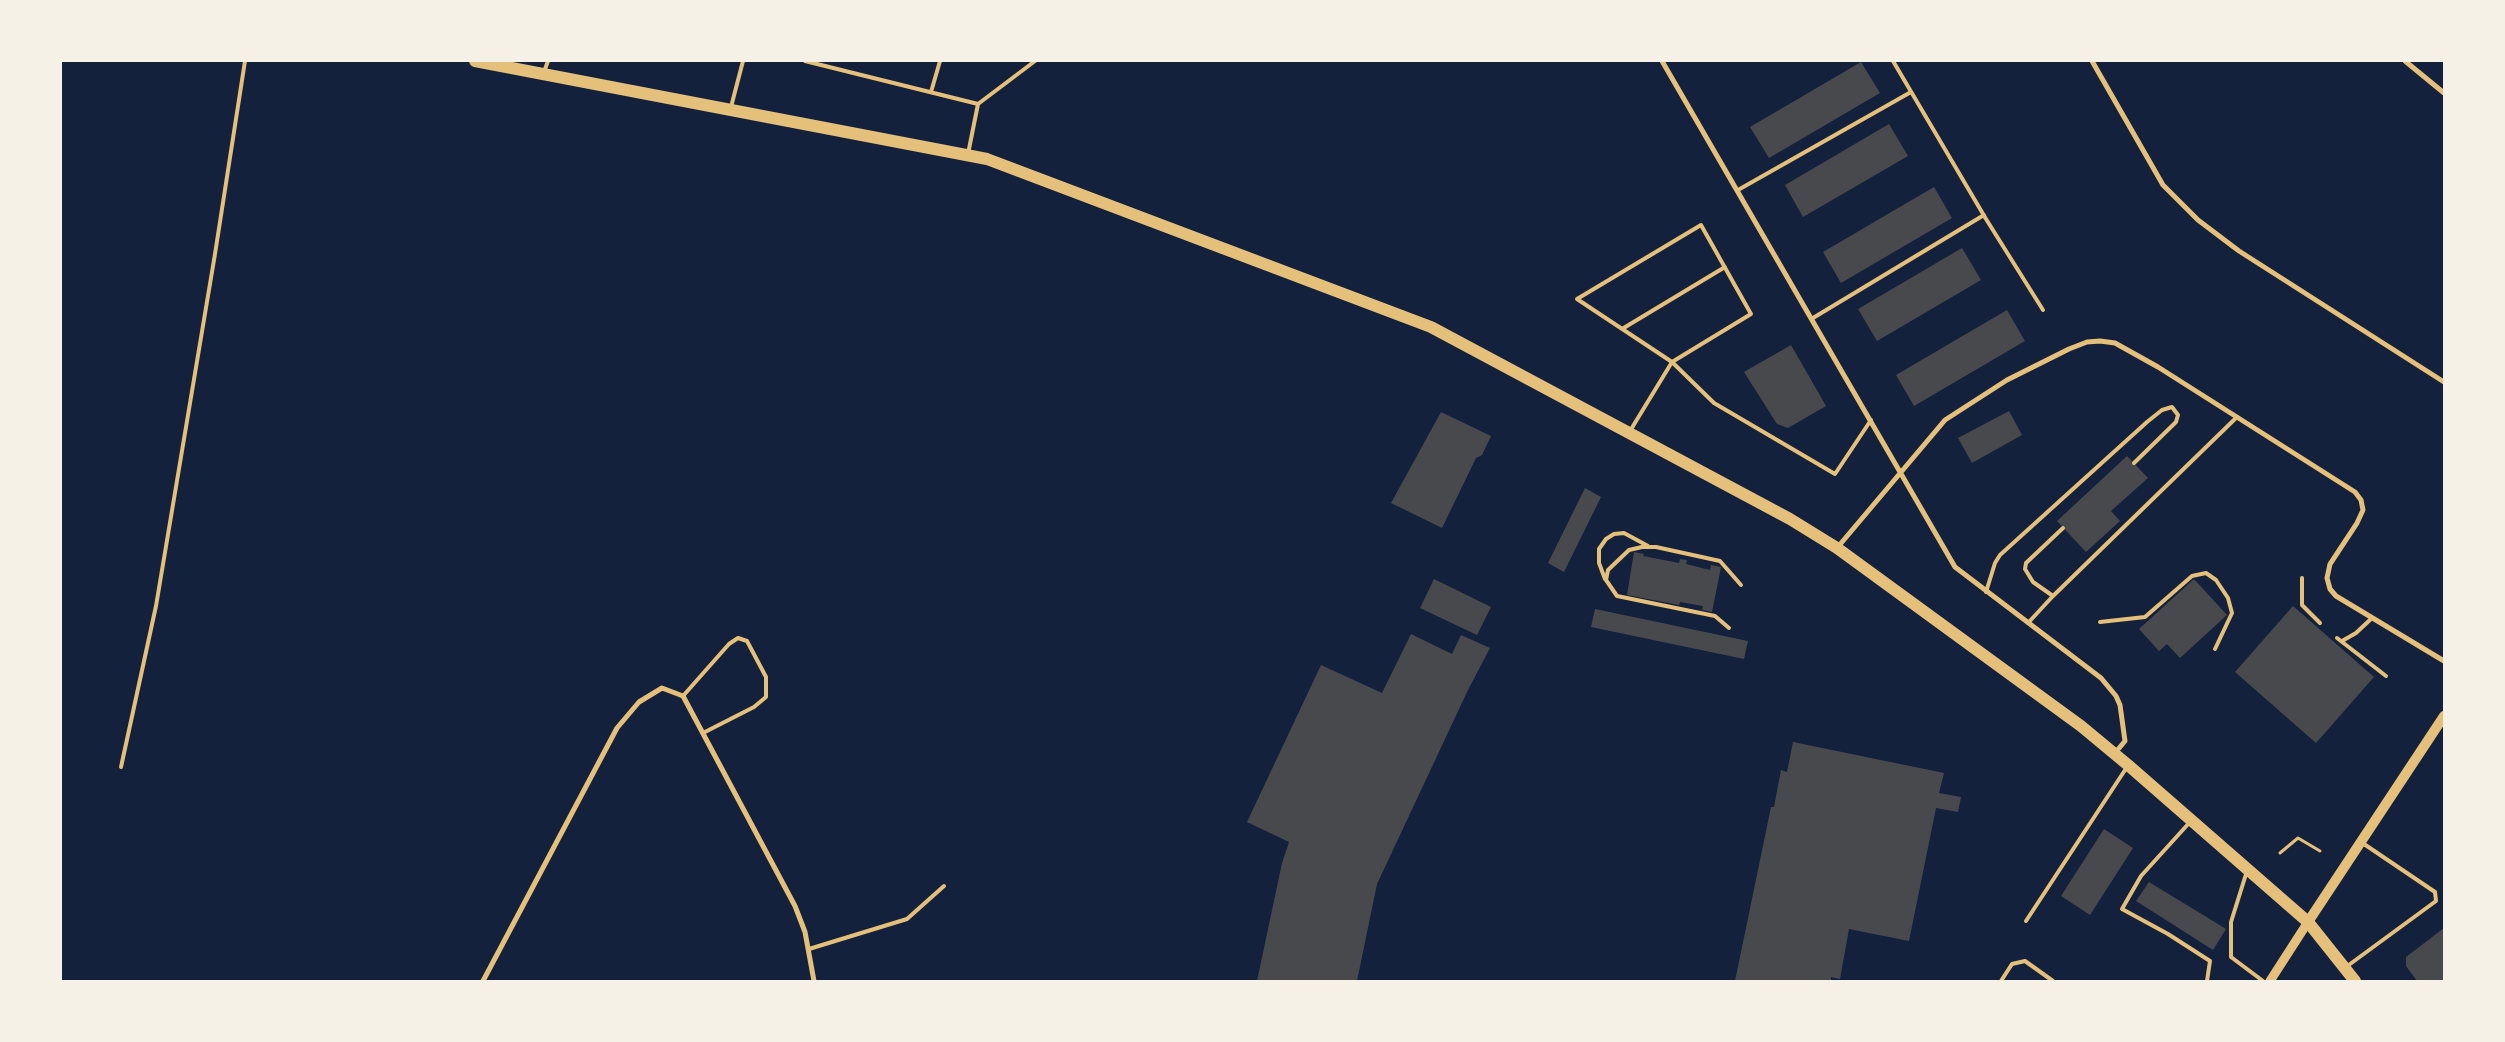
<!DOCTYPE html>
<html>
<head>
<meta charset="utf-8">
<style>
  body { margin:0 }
  #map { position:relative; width:2505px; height:1042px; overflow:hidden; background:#14213d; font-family:"Zilla Slab",serif }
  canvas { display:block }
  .frame { position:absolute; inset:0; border:62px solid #f6f1e7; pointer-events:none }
</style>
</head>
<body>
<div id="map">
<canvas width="2505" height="1042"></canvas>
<div class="frame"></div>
</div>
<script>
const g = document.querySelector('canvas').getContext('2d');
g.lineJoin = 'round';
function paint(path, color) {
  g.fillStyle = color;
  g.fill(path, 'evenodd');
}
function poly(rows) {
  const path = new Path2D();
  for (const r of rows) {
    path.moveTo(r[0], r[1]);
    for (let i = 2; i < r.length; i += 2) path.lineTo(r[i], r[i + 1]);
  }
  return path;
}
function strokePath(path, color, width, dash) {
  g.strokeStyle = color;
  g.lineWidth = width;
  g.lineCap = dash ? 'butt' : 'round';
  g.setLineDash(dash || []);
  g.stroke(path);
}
paint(poly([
  [1861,62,1880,93,1769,158,1750,127],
  [1889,124,1908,156,1803,217,1785,185],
  [1934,187,1952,218,1841,283,1823,252],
  [1962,248,1981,280,1877,341,1858,309],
  [2007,310,2025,341,1914,406,1896,375],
  [1791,345,1826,406,1788,428,1777,424,1744,372],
  [2009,411,2022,435,1972,463,1958,438],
  [1441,412,1491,436,1482,455,1476,458,1442,528,1391,503],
  [2127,456,2148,478,2111,511,2120,521,2086,552,2057,521],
  [1585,488,1601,497,1564,572,1548,563],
  [1634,552,1644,554,1643,556,1679,563,1680,559,1687,560,1686,564,1710,570,1711,565,1721,567,1712,612,1702,610,1703,606,1680,602,1679,605,1627,595],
  [1434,579,1491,607,1477,635,1420,608],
  [2194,579,2227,615,2180,658,2167,644,2159,651,2139,629],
  [2293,606,2374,677,2316,743,2235,672],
  [1595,609,1748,641,1744,659,1591,627],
  [1411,634,1452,654,1461,635,1490,648,1468,690,1377,884,1357,981,1257,981,1282,863,1289,842,1247,822,1321,665,1382,693],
  [1793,742,1944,773,1939,793,1961,797,1958,812,1936,808,1909,941,1849,929,1840,979,1831,977,1831,981,1735,981,1771,807,1774,807,1781,770,1787,772],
  [2104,829,2133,848,2090,915,2061,896],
  [2149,882,2226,929,2213,950,2136,901],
  [2444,928,2444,981,2417,981,2406,966,2406,957]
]), '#48494c');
strokePath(poly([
  [2280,853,2298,838,2320,851]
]), '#e5c07b', 3);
strokePath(poly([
  [805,61,978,104,968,154],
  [1893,61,1986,219,2043,310],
  [544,72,548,61],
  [931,92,940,61],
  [978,104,1035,61],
  [731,107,743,61],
  [1738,190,1911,92],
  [1813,318,1984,215],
  [1622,329,1725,267],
  [1630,431,1672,362,1751,314,1701,225,1577,299,1672,362,1714,403,1835,474,1871,420],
  [2302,578,2302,605,2320,623],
  [1605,579,1599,563,1599,549,1606,539,1614,534,1624,533,1648,546],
  [1986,592,1995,563,2000,555,2147,422,2162,410,2172,407,2178,415,2176,422,2134,463],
  [2053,596,2033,582,2025,569,2026,563,2063,528],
  [2100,622,2145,617,2192,576,2206,573,2216,580,2228,598,2232,613,2215,649],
  [2028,623,2053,596,2237,417],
  [1729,628,1715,616,1617,596,1606,580,1608,570,1629,550,1642,547,1656,547,1720,561,1741,585],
  [2337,638,2386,676],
  [2342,641,2356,633,2372,618],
  [683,696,729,644,738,638,747,641,766,677,766,697,754,707,703,733],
  [121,767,156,606,215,254,245,61],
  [2190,822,2141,876,2122,909,2168,934,2210,961,2207,981],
  [2247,871,2231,922,2231,957,2263,981],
  [2026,921,2127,767],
  [809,949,907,919,944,886],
  [2346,967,2436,901,2435,892,2361,842],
  [2001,981,2012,964,2025,961,2053,981]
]), '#e5c07b', 4);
strokePath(poly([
  [1662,61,1955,567,2101,678,2116,696,2120,705,2125,741,2115,753],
  [2092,61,2163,185,2198,220,2239,251,2444,382],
  [2405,61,2444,93],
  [1837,548,1945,420,2007,380,2069,349,2087,342,2100,341,2115,343,2158,367,2355,492,2361,500,2363,510,2357,523,2330,564,2327,578,2330,589,2336,596,2444,661],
  [483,981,617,728,639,702,662,688,683,696,795,906,805,932,814,981]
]), '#e5c07b', 5);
strokePath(poly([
  [2270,981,2308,922]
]), '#e5c07b', 9);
strokePath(poly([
  [2308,922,2444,716]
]), '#e5c07b', 10);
strokePath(poly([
  [475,61,987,159,1431,327,1790,519,1837,548,2081,726,2128,765,2308,922,2355,981]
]), '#e5c07b', 12);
</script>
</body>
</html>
